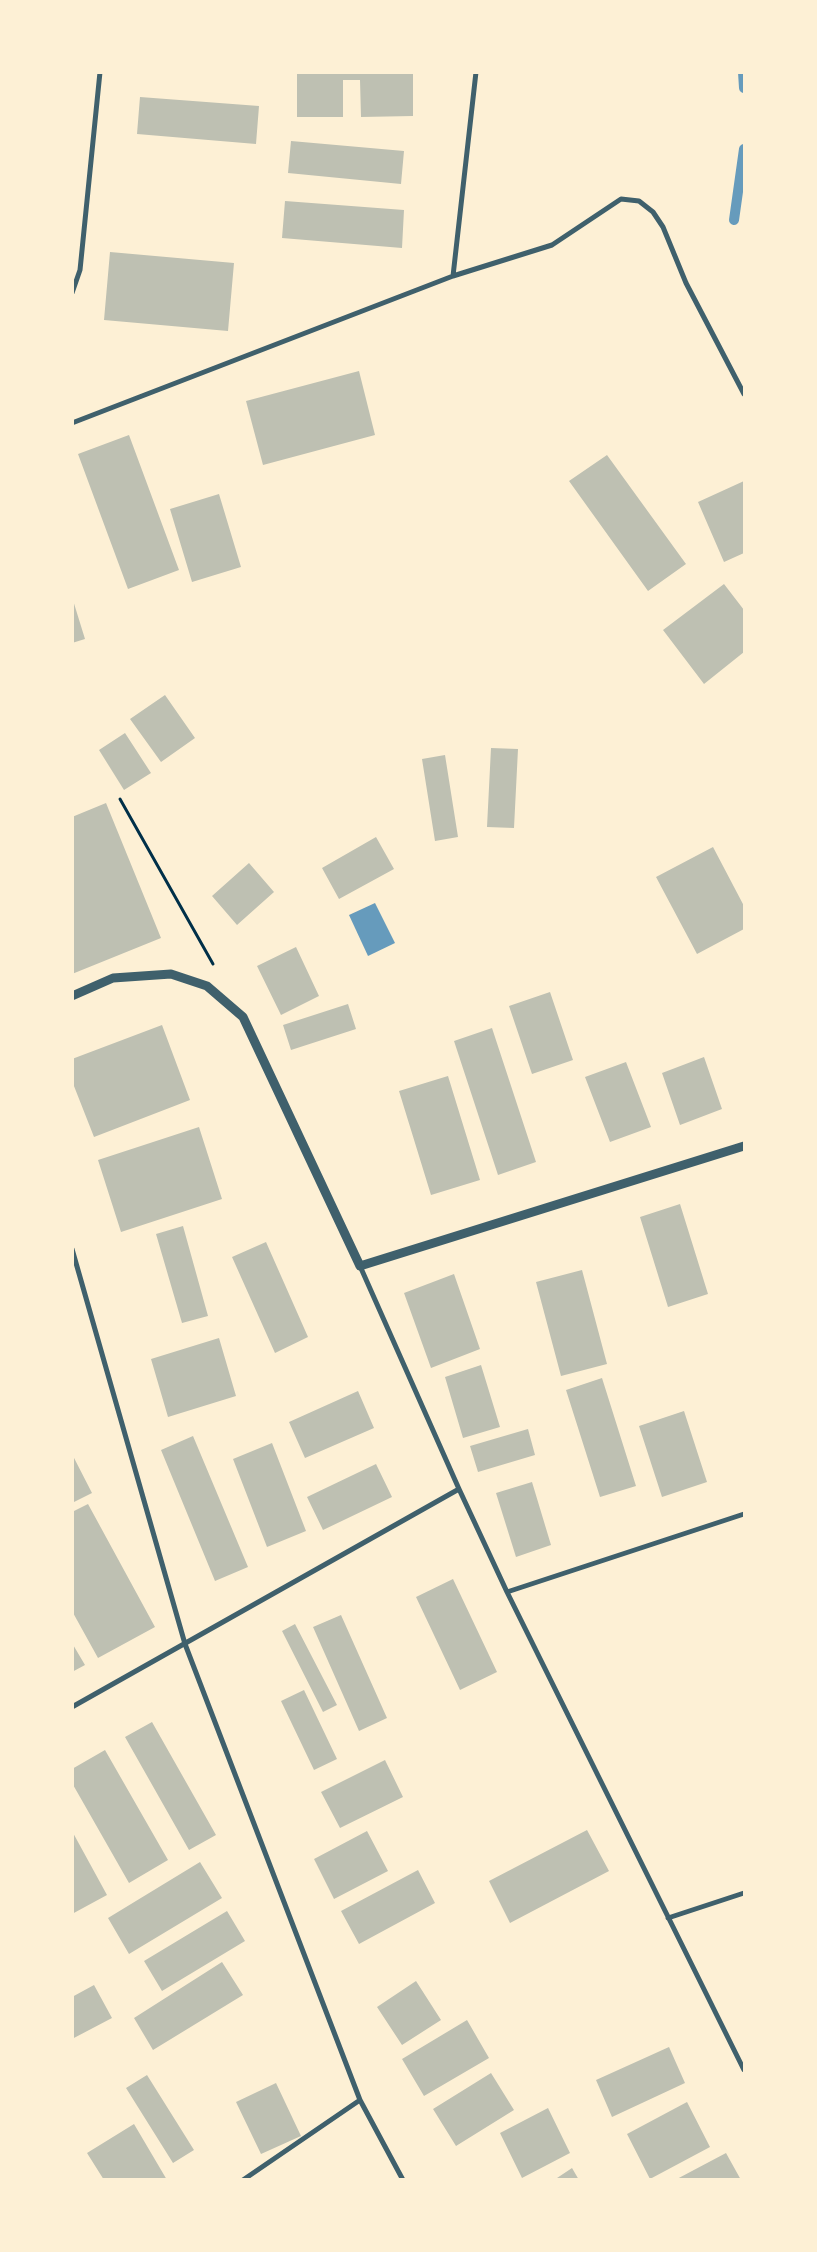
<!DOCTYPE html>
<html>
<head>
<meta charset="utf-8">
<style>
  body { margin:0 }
  #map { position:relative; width:817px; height:2252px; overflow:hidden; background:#fdf0d5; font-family:Overpass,sans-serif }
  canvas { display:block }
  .frame { position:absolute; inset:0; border:74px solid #fdf0d5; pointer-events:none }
</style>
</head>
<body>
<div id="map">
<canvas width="817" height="2252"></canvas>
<div class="frame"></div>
</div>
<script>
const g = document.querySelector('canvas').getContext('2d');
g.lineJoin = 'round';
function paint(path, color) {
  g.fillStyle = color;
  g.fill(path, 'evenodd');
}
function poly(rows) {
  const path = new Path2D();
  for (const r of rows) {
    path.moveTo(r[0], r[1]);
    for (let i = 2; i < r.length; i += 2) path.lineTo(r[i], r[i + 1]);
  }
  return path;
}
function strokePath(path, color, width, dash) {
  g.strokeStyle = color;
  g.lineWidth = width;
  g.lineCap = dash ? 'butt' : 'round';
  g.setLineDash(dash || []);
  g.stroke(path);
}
paint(poly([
  [375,903,395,943,368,956,349,915]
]), '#669bbc');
strokePath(poly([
  [743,72,744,88],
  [734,220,744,149]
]), '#669bbc', 10);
paint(poly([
  [297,72,413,72,413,116,361,117,360,80,343,80,343,117,297,117],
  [140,97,259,106,256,144,137,134],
  [291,141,404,151,401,184,288,173],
  [285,201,404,210,402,248,282,238],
  [110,252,234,263,228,331,104,320],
  [359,371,375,435,263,465,246,401],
  [129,435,179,570,128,589,78,454],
  [607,455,686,564,648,591,569,481],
  [744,481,744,553,724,562,698,502],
  [219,494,241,567,192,582,170,509],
  [724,584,744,610,744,652,704,684,663,630],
  [72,597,85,639,72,643],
  [165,695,195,738,161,762,130,719],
  [125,733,151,773,124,790,99,750],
  [491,748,518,749,514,828,487,827],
  [445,755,458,837,435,841,422,759],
  [106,803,161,938,72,974,72,817],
  [376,837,394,869,339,899,322,868],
  [713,847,744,906,744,929,697,954,656,877],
  [249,863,274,892,237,925,212,896],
  [296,947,319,996,281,1015,257,966],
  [550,992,573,1060,532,1074,509,1006],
  [348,1004,356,1029,291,1050,283,1025],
  [162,1025,190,1100,94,1137,72,1081,72,1059],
  [492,1028,536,1162,498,1175,454,1041],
  [704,1057,722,1109,680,1125,662,1073],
  [626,1062,651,1127,610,1142,585,1077],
  [448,1076,480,1180,431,1195,399,1091],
  [199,1127,222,1199,121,1232,98,1160],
  [680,1204,708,1294,668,1307,640,1217],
  [183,1226,208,1316,182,1323,156,1234],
  [266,1242,308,1337,275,1353,232,1257],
  [582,1270,607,1364,561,1376,536,1282],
  [454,1274,480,1349,431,1368,404,1293],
  [219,1338,236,1396,168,1417,151,1359],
  [481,1365,500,1427,463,1438,445,1377],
  [602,1378,636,1486,600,1497,566,1390],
  [358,1391,374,1428,305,1458,289,1422],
  [684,1411,707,1482,662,1497,639,1426],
  [528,1429,535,1455,478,1472,470,1446],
  [193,1436,248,1567,215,1581,161,1450],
  [272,1443,306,1531,267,1547,233,1459],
  [72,1454,92,1493,72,1503],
  [376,1464,392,1497,323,1530,307,1497],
  [532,1482,551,1545,516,1557,496,1493],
  [88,1504,155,1627,98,1658,72,1611,72,1512],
  [453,1579,497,1672,460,1690,416,1597],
  [341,1615,387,1718,359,1731,313,1627],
  [295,1624,337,1705,323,1712,282,1631],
  [72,1643,85,1665,72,1672],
  [304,1690,337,1759,314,1770,281,1701],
  [152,1722,216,1835,189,1850,125,1737],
  [105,1750,168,1860,129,1883,72,1783,72,1769],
  [385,1760,403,1797,340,1828,321,1792],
  [587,1830,609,1871,510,1923,489,1881],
  [72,1831,107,1895,72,1914],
  [367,1831,388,1871,334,1899,314,1859],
  [200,1862,222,1898,129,1954,108,1918],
  [418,1870,435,1903,359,1944,341,1911],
  [227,1911,245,1941,162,1991,144,1961],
  [222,1962,243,1995,153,2050,134,2018],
  [416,1981,441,2020,402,2045,377,2007],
  [94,1985,112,2018,72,2039,72,1997],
  [467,2020,489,2058,424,2096,402,2059],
  [669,2047,685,2083,612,2117,596,2080],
  [491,2073,514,2110,456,2146,433,2109],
  [147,2075,194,2150,173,2163,126,2088],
  [276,2083,301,2136,261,2154,236,2102],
  [687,2102,710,2147,650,2179,627,2134],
  [548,2108,570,2153,522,2178,500,2133],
  [134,2124,167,2180,104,2180,87,2153],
  [726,2153,741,2180,675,2180],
  [572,2168,579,2180,554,2180]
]), '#bec0b2');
strokePath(poly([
  [120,799,213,964]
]), '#003049', 3);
strokePath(poly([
  [453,276,476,72],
  [72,293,80,270,100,72],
  [72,423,453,276,552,245,621,199,639,201,653,212,663,227,686,283,744,394],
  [72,1249,185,1644,360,2100,403,2180],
  [360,1266,459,1489,507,1592,744,2070],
  [507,1592,744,1514],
  [72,1707,459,1489],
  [668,1918,744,1893],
  [243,2180,360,2100]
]), '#3f606c', 5);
strokePath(poly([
  [72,996,113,978,171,974,207,986,243,1017,360,1266,744,1146]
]), '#3f606c', 9);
</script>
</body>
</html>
